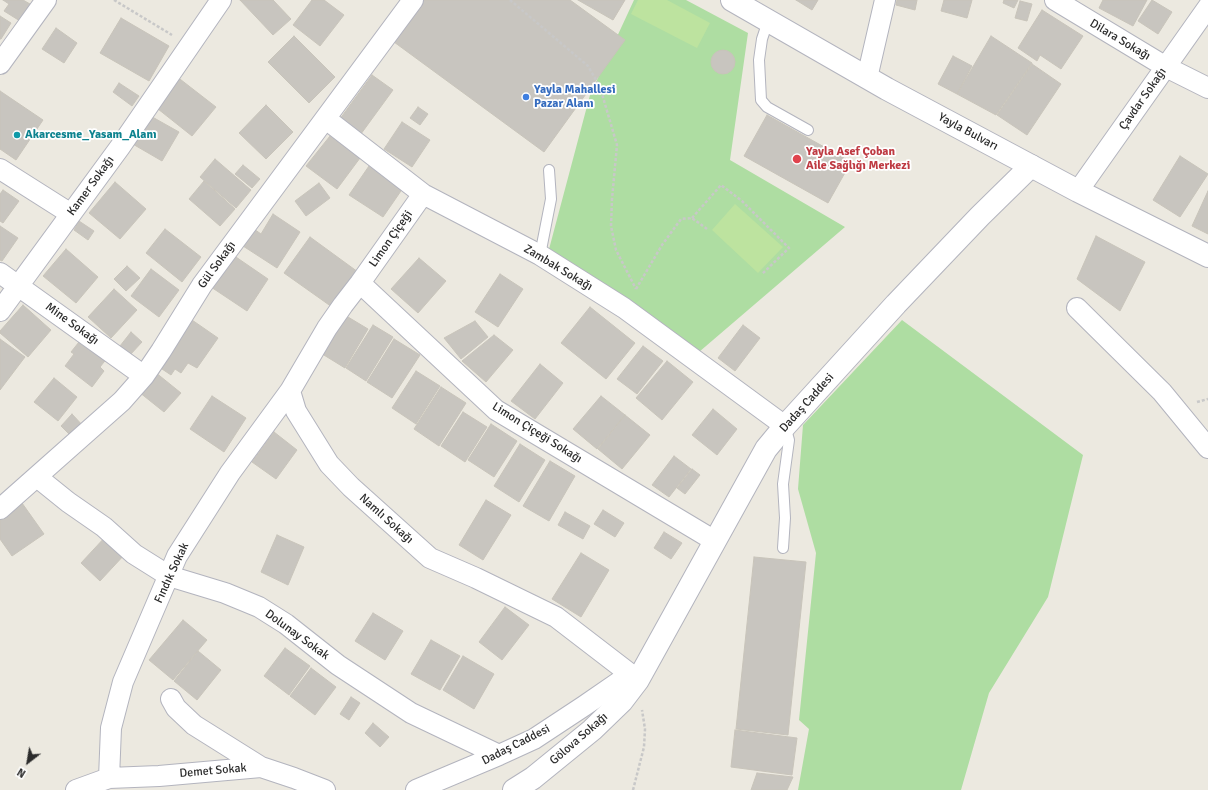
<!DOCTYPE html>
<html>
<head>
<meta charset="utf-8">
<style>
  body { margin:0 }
  #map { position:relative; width:1208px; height:790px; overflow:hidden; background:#ece9e0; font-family:Signika,sans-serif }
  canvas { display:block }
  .north { position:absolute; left:8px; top:742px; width:40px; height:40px; -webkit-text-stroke:3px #fff; paint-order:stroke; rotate:211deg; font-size:11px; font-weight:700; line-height:16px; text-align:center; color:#2c2c2c }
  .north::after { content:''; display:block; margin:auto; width:14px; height:18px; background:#2c2c2c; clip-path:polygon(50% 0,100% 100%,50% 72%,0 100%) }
</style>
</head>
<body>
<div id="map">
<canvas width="1208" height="790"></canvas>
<div class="north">N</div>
</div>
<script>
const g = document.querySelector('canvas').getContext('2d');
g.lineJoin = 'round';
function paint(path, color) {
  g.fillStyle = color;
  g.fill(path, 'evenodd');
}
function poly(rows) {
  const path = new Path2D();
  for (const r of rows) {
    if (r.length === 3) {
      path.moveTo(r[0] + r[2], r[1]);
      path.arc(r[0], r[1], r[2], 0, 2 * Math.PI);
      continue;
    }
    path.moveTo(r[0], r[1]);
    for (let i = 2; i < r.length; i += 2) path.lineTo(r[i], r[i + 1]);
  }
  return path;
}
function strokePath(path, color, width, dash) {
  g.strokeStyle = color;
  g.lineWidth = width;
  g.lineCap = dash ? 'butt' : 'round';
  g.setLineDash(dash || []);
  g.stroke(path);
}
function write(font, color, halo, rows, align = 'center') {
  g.font = font + ' Signika,sans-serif';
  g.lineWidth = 3.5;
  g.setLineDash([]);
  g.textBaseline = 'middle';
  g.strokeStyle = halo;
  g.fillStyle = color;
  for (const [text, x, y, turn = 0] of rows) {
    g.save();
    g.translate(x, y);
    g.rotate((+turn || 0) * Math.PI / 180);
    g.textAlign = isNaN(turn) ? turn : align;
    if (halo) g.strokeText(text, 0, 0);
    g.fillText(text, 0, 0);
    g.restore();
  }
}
paint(poly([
  [634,0,686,0,748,33,730,160,845,227,699,352,548,253,590,95],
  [902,320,1083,455,1048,597,989,693,961,790,798,790,809,729,799,720,816,553,798,489,803,425]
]), '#aedda2');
paint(poly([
  [638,0,667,0,710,23,697,48,631,14],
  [735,204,783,247,758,273,712,230]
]), '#bde39f');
const building = poly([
  [3,0,23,0,30,4,20,21,4,11,9,4,3,0],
  [240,0,273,0,291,19,273,35,240,0],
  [312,0,324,0,344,15,320,46,293,25,312,0],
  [424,0,570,0,625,40,544,152,394,42,424,0],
  [578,0,625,0,613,20,578,0],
  [796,0,818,0,812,10,796,0],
  [897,0,917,0,915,10,896,5,897,0],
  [944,0,972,0,967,18,941,11,944,0],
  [1004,0,1018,0,1014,8,1003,3,1004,0],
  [1103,0,1147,0,1133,26,1099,8,1103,0],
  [1152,0,1172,12,1158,34,1138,21,1152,0],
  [1020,1,1032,4,1027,21,1015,18,1020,1],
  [1042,10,1083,36,1061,69,1040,55,1037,61,1018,48,1042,10],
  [0,16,11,23,1,39,0,39,0,16],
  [121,18,169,46,149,81,100,53,121,18],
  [56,28,77,43,64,63,42,49,56,28],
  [294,36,335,77,309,103,268,62,294,36],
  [991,36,1032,63,996,115,957,94,991,36],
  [723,62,12],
  [953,56,972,66,957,94,938,84,953,56],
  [1032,64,1061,84,1027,135,997,115,1032,64],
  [372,75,393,90,358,138,337,123,372,75],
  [176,76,216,107,192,136,153,105,176,76],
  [119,83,139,96,132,106,113,92,119,83],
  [0,91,43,120,16,160,0,149,0,91],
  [266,105,293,132,266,159,239,133,266,105],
  [418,107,428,114,420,125,410,118,418,107],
  [147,114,179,132,162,161,131,143,147,114],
  [767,115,851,162,828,203,744,156,767,115],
  [402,122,430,140,412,167,384,149,402,122],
  [330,136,360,158,337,189,306,166,330,136],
  [1180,156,1208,174,1180,217,1153,200,1180,156],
  [215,159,251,190,236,208,200,177,215,159],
  [243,165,260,179,252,188,235,174,243,165],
  [369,166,403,188,383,217,349,195,369,166],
  [204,181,235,209,220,226,189,199,204,181],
  [115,182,146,209,120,239,89,213,115,182],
  [319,183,330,198,306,216,295,201,319,183],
  [3,190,19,201,3,223,0,221,0,194,3,190],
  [1208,191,1208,234,1192,226,1208,191],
  [273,214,300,232,277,268,243,246,254,229,261,234,273,214],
  [79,221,94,231,88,240,74,230,79,221],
  [0,226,18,238,2,261,0,260,0,226],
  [165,229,201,257,182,282,146,253,165,229],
  [1096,236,1145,262,1120,311,1077,279,1096,236],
  [310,237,358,272,332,307,284,273,310,237],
  [66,249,98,277,76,303,43,276,66,249],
  [233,255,268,279,247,311,211,287,233,255],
  [419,258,446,281,418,313,391,289,419,258],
  [127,266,140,278,126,291,114,279,127,266],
  [151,269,179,290,159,317,131,296,151,269],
  [500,274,523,289,498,327,475,312,500,274],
  [114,289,137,310,111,338,88,317,114,289],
  [23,305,51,330,28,357,0,333,0,331,23,305],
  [590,307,635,343,606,379,561,343,590,307],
  [343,314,368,329,345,368,319,352,343,314],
  [192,320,218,338,197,368,188,363,181,373,175,369,171,375,159,367,192,320],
  [475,321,488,337,461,359,444,338,475,321],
  [373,325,393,337,366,381,346,368,373,325],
  [743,325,760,338,735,371,718,358,743,325],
  [131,332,142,342,130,355,120,346,131,332],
  [494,335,513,350,486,382,462,361,494,335],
  [83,337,108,357,100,367,104,371,92,387,65,366,74,354,71,352,83,337],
  [0,339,25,357,0,390,0,339],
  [394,339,420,355,392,398,367,382,394,339],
  [643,346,663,361,637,394,617,379,643,346],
  [667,361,693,382,662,420,636,398,667,361],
  [540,364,563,383,535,419,511,401,540,364],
  [416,371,440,386,416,424,392,408,416,371],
  [155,372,181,393,164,412,139,392,155,372],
  [54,378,77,397,58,421,34,402,54,378],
  [441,387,466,403,439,446,414,429,441,387],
  [212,396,246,418,224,452,190,429,212,396],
  [601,396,625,415,597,449,573,429,601,396],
  [713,409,737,429,717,455,692,435,713,409],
  [463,412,487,427,465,462,441,446,463,412],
  [72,414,85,428,74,439,61,426,72,414],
  [625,415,650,435,622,469,598,449,625,415],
  [491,424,517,441,494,477,468,460,491,424],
  [274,432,297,450,276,479,252,462,274,432],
  [520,444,545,460,519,502,494,486,520,444],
  [674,456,691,469,669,497,652,485,674,456],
  [550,461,575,476,549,521,523,506,550,461],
  [692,469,700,475,685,494,677,488,692,469],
  [486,500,511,515,483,560,459,545,486,500],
  [22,503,44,534,12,556,0,539,0,519,22,503],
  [603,510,624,523,615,537,594,524,603,510],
  [565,512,590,526,583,539,558,525,565,512],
  [664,532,682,543,671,559,654,548,664,532],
  [107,535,126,553,100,581,81,563,107,535],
  [277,535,304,547,288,585,261,572,277,535],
  [581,553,609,570,581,617,552,599,581,553],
  [754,557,806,562,788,735,736,729,754,557],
  [505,607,529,625,502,660,479,642,505,607],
  [373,613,403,631,385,660,355,641,373,613],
  [183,620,207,640,173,680,149,660,183,620],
  [431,640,460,656,440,690,411,674,431,640],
  [285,648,310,666,289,695,264,676,285,648],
  [198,651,221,670,197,700,174,681,198,651],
  [463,656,494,674,474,709,443,690,463,656],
  [311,668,336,687,315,715,290,696,311,668],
  [351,697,360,703,349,720,340,714,351,697],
  [373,723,389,737,380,747,365,733,373,723],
  [735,730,797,738,792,775,731,767,735,730],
  [757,773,793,777,787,790,751,790,757,773]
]);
paint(building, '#c8c5bf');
strokePath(building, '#c8c4ba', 1);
const service = poly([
  [768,21,762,39,759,60,761,100,767,107,808,130],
  [540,255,551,199,549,170],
  [783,548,785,518,783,484,789,440,785,426]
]);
const minor = poly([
  [1055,0,1166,67,1208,88],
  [0,64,46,0],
  [867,78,885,0],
  [326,119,423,194,540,255,624,308,785,426],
  [0,169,71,214],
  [1078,191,1208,7],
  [423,194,360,283,343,305,327,328,290,391,296,411,329,464,351,487,430,558,476,578,556,617,638,680],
  [0,273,144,376],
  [360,283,496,410,715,541],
  [1077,308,1162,392,1208,448],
  [0,311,120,147,221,0],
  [37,477,68,502,104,527,134,554,169,576,225,593,259,607,286,624,338,665,411,713,499,755],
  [0,509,122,401,144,376,161,351,202,285,413,0],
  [261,767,294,778,325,790],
  [109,778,111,728,123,682,177,556,230,473,290,391],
  [76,790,109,778,159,776,261,767,194,725,176,708,171,699],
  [416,790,499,755,534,739,584,706,629,675]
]);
const tertiary = poly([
  [514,790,533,778,592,730,622,701,638,680,766,449,785,426,896,304,980,216,1031,166]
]);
const secondary = poly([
  [732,0,887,89,1078,191,1208,256]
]);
strokePath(service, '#b3b4be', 12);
strokePath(minor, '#b3b4be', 22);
strokePath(tertiary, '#b3b4be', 24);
strokePath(secondary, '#b3b4be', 24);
strokePath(poly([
  [114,0,172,35],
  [510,0,588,66,600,87,617,145,612,199,611,226,616,250,636,289],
  [692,218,721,185,742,201,789,248,762,274],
  [636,289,662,245,681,219,692,218,707,229],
  [1197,402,1208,399],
  [633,790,644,747,645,729,642,710]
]), '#c8c8c8', 2.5, [3, 2]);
strokePath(service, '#fff', 10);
strokePath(minor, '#fff', 20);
strokePath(tertiary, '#fff', 22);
strokePath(secondary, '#fff', 22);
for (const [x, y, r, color] of [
  [526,97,4,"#3f7fe0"],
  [17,135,4,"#0f9aa8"],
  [797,159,5,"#e0444e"]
]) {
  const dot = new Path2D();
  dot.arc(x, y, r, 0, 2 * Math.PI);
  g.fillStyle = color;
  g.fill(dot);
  strokePath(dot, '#fff', 1.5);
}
write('12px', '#2c2c2c', '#fff', [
  ["Dilara Sokağı",1120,40,31],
  ["Çavdar Sokağı",1143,99,-55],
  ["Yayla Bulvarı",968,132,28],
  ["Kamer Sokağı",91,186,-54],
  ["Limon Çiçeği",391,239,-55],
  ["Gül Sokağı",217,265,-54],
  ["Zambak Sokağı",558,268,31],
  ["Mine Sokağı",72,324,36],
  ["Dadaş Caddesi",807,403,-48],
  ["Limon Çiçeği Sokağı",537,433,32],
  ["Namlı Sokağı",386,519,42],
  ["Fındık Sokak",172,573,-65],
  ["Dolunay Sokak",297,635,36],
  ["Gölova Sokağı",579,739,-41],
  ["Dadaş Caddesi",516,745,-27],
  ["Demet Sokak",213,771,-5]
]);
write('bold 12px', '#366cbe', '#fff', [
  ["Yayla Mahallesi",534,90],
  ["Pazar Alanı",534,104]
], 'left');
write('bold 12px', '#0d838f', '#fff', [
  ["Akarcesme_Yasam_Alanı",25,135]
], 'left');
write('bold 12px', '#be3a42', '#fff', [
  ["Yayla Asef Çoban",806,152],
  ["Aile Sağlığı Merkezi",806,166]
], 'left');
</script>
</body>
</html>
